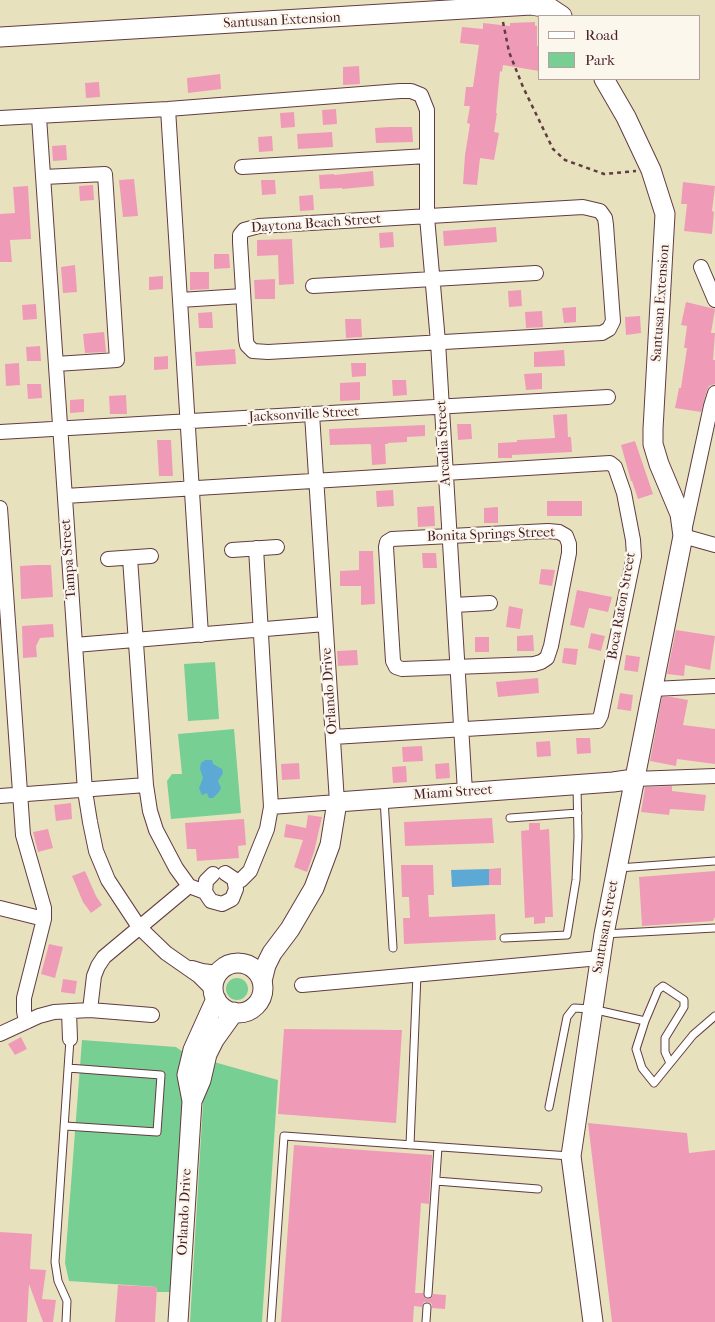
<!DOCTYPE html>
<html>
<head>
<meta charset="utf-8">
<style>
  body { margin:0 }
  #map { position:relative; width:715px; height:1322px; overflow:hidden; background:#e8e1be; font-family:"IM FELL French Canon",serif }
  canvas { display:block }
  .legend { position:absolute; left:538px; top:15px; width:162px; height:65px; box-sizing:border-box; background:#fbf7ec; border:1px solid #b4a19f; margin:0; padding:6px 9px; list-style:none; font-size:15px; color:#4a1f2b }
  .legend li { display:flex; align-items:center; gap:10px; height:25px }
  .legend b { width:25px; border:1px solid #b4a19f }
</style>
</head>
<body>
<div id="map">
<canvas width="715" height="1322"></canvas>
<ul class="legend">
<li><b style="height:6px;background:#fff"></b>Road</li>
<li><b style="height:14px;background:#77cf94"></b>Park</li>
</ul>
</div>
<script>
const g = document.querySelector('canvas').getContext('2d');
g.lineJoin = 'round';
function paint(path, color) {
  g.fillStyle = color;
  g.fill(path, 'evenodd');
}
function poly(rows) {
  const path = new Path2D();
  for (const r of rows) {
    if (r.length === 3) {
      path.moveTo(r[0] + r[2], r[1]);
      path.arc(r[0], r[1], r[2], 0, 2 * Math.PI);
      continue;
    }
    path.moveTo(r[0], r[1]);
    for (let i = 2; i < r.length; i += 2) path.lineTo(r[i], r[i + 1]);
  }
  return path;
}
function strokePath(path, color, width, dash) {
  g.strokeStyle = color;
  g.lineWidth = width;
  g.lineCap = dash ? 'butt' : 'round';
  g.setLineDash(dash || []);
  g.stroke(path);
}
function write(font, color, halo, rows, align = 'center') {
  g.font = font + ' "IM FELL French Canon",serif';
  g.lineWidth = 4.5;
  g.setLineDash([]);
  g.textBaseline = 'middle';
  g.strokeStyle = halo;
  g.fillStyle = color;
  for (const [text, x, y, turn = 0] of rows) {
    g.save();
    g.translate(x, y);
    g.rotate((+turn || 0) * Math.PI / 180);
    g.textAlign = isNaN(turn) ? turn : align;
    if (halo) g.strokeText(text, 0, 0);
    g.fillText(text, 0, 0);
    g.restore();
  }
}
paint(poly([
  [215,662,219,719,188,721,184,664],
  [234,729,241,813,171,819,167,781,172,774,182,774,178,734],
  [237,989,11],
  [82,1040,176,1047,186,1054,170,1292,157,1292,157,1287,69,1281,65,1263],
  [214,1062,278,1080,262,1322,190,1322,204,1086]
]), '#77cf94');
paint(poly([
  [205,760,212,760,213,764,222,769,223,773,218,781,221,788,219,792,213,798,209,798,207,793,202,795,199,788,203,778,200,769,201,763],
  [489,869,489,885,452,887,451,870]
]), '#5ca9d5');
paint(poly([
  [535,22,535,26,537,26,537,46,539,46,539,71,503,65,502,72,500,71,496,113,497,113,494,132,499,133,494,160,480,158,477,185,463,184,465,155,470,124,467,123,470,106,464,106,466,87,473,87,479,45,460,43,462,27,483,29,483,23,510,26,510,23],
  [359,66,360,84,343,85,343,67],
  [220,74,221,89,188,93,187,78],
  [99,82,100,97,86,98,85,83],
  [336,109,337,124,323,125,322,110],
  [294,112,295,127,281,128,280,113],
  [389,127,412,127,413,142,376,143,375,128],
  [332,132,333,147,298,149,297,134],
  [272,136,273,151,259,152,258,137],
  [66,145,67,160,53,161,52,146],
  [373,171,374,186,342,189,342,188,320,189,319,175,334,174,334,175],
  [134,179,138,216,123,217,119,180],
  [261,180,275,180,276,194,262,195],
  [683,182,715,186,712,211,714,212,712,234,684,231,687,204,681,204],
  [93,185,94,200,80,201,79,186],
  [28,186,31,239,10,240,12,262,0,262,0,214,15,213,13,187],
  [313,195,314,210,300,211,299,196],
  [496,227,497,242,444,246,443,231],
  [393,232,394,247,380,248,379,233],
  [292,239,294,284,279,285,278,255,257,256,257,240],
  [214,254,229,254,230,268,214,269],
  [75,265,77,292,63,293,61,267],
  [190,272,209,272,209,289,190,290],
  [163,276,163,289,149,290,149,277],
  [275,279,275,299,255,299,254,280],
  [521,290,522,306,509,307,508,291],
  [686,302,715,309,711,333,715,333,713,360,715,360,715,384,709,386,707,390,701,412,675,408,679,388,681,388,687,348,684,348,687,326,681,325],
  [36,304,37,319,23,320,22,305],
  [576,307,576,322,564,323,562,308],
  [542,311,543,327,526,328,525,312],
  [212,312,213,328,199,328,198,313],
  [640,316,641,333,626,335,625,317],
  [345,319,361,319,362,337,346,338],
  [104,332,106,352,85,353,83,334],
  [40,346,41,361,27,361,26,347],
  [235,349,236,364,196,366,195,352],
  [564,350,565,366,534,367,534,352],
  [168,356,168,369,154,370,154,357],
  [19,363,20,385,6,386,5,364],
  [351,363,366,363,366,376,352,377],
  [542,373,542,389,526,390,524,374],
  [392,380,406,380,407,395,393,396],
  [360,382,360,400,340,401,340,383],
  [27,384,41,384,42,398,28,399],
  [126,395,127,414,110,414,109,396],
  [84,399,84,412,70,413,70,400],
  [567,414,568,437,571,437,572,452,512,455,512,458,498,458,498,443,517,442,517,440,555,438,553,415],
  [457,424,471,424,472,439,458,440],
  [425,425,425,436,407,437,407,442,388,443,388,444,385,444,386,464,372,465,371,445,370,444,330,445,329,429],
  [157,440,171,440,173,476,159,476],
  [635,441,653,494,638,499,632,481,631,481,621,445],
  [393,490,394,506,377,507,376,491],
  [547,501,582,501,582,516,547,516],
  [434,506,435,526,418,527,417,507],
  [498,507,498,523,484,523,484,508],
  [359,551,373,551,375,604,361,605,361,586,340,586,340,571,359,570],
  [422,553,436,553,437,568,423,568],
  [37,565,51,565,53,597,21,599,20,566],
  [541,569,555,570,552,586,539,584],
  [577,590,612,597,608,612,589,608,584,628,570,625],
  [509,606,523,609,520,629,506,627],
  [53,624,54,637,40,638,36,646,37,657,23,658,22,626],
  [676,630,715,636,710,670,685,665,684,676,667,674],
  [591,633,605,636,601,651,588,648],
  [533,635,534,651,517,651,517,636],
  [475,637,489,637,489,652,475,652],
  [564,648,578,649,576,665,562,663],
  [357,650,358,665,338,666,337,651],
  [626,655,640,657,638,672,624,670],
  [538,678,539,693,498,697,496,682],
  [620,693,633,695,631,711,617,709],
  [662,697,672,697,688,700,683,725,715,729,715,764,677,759,676,766,650,761],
  [576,738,590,738,591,753,577,754],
  [550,741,551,756,537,757,536,742],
  [422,746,423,761,403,762,402,747],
  [299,763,300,779,282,780,281,764],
  [449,763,450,778,436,779,435,764],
  [406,766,407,782,393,783,392,767],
  [672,786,672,791,706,795,704,811,670,809,669,815,641,812,645,787],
  [71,803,72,819,56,821,54,805],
  [308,815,322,817,314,852,307,872,294,867,303,840,284,837,286,824,306,828],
  [492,818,494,843,405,846,404,822],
  [244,819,246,845,238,846,239,858,197,861,196,849,187,849,185,823],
  [529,823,540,823,540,830,549,829,553,917,545,917,545,923,534,924,534,917,525,918,521,831,529,830],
  [48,829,53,848,38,852,33,832],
  [401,865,433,865,434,895,428,895,429,917,495,914,496,940,404,944,403,918,410,918,409,897,402,897],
  [501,868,501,885,489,885,489,869],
  [85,871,96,896,102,905,91,913,83,902,72,876],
  [715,871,715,917,713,921,642,926,639,877],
  [49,944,63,947,55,978,41,974],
  [63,979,77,981,75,994,61,992],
  [284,1029,402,1030,396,1123,278,1114],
  [21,1037,27,1049,15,1055,8,1044],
  [588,1123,687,1133,689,1153,715,1150,715,1322,612,1322],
  [294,1145,432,1155,429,1204,421,1203,415,1293,423,1293,425,1298,428,1299,432,1297,433,1294,446,1295,445,1309,432,1308,432,1304,428,1302,424,1302,422,1307,414,1306,413,1322,281,1322],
  [0,1232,32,1234,30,1269,46,1270,42,1299,56,1300,53,1322,43,1322,29,1284,27,1322,0,1322],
  [118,1285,157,1287,155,1322,115,1322]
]), '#ef9bb8');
const lane = poly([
  [384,799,393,948],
  [510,818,578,813],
  [618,868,715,861],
  [604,934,715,928],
  [504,938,567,935,576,880,578,837,577,785],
  [670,1063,665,1052,665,1038,684,1007,684,1000,663,986,658,990,645,1021,636,1049,642,1068,654,1083,693,1035,715,1016],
  [549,1107,567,1017,574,1008,592,1009,645,1021],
  [65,1126,157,1132,161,1075,68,1068],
  [410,1145,417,974],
  [436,1181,538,1189],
  [428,1294,438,1147],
  [66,1322,67,1301,58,1281,55,1262,70,1039],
  [271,1322,284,1136,570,1156],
  [426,1322,427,1307]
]);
const street = poly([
  [168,109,201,635],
  [39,117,85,791,90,822,96,851,108,880,139,927,166,953,199,976,213,990],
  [0,118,168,109,400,91,411,91,421,95,427,110,427,217,438,342,465,792],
  [242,167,427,156],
  [44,177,105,174,117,360,56,364],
  [583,207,600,211,605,218,606,225,613,321,609,329,602,333,268,352,253,351,247,345,246,340,240,242,240,235,244,230,259,226,583,207],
  [701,267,715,300],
  [313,286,536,273],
  [180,300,243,296],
  [715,393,711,406,683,536,715,545],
  [0,432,608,397],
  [65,496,610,463,615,467,624,493,633,540,634,556,601,715,598,721,333,737],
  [0,508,23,835,44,908,44,919,24,998,24,1011,26,1022],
  [548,531,559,532,566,536,569,544,569,553,551,646,547,658,541,662,534,664,402,669,396,667,393,661,386,547,387,542,392,539,548,531],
  [232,550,277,547],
  [130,558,146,785,150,811,156,830,176,868,189,886,205,892],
  [108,559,151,556],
  [454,605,490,603],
  [75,645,325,624],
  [653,689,715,686],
  [634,779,715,776],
  [0,796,146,785],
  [271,807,337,802,312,414],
  [213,874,206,881,205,892,211,901,222,904,232,899,236,889,234,879,225,873],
  [235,882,241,880,250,871,267,829,271,807,256,548],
  [0,908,44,919],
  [192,968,202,971,218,973],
  [302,985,600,958],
  [90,1010,94,976,98,966,104,957,189,886],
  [69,1011,70,1039],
  [0,1034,39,1016,54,1012,90,1010,152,1015]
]);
const secondary = poly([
  [0,37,531,5,550,8,562,16],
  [238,988,25],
  [262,981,266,965,272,953,290,929,314,888,330,845,337,802,613,782,634,779],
  [192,1101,201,1080,207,1054,214,1040,234,1012],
  [178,1322,192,1101,187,1075,193,1050,216,999],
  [593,1322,571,1156,604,934,683,536,680,514,659,464,653,444,653,429,665,214,651,170,626,117,604,79]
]);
strokePath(lane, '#623c41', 9);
strokePath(street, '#623c41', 16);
strokePath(secondary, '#623c41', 21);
strokePath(poly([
  [503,22,509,52,523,87,553,149,565,160,604,174,636,171]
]), '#623c41', 2.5, [4, 4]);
strokePath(lane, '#fff', 7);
strokePath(street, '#fff', 14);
strokePath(secondary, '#fff', 19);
write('14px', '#4a1f2b', '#fbf7ec', [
  ["Santusan Extension",282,21,-3],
  ["Daytona Beach Street",316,224,-4],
  ["Santusan Extension",661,303,-86],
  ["Jacksonville Street",304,415,-3],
  ["Arcadia Street",444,443,-93],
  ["Bonita Springs Street",491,535,-2],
  ["Tampa Street",69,559,-94],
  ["Boca Raton Street",622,606,-80],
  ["Orlando Drive",330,691,-94],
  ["Miami Street",453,793,-4],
  ["Santusan Street",606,927,-80],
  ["Orlando Drive",185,1212,-87]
]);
</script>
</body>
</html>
